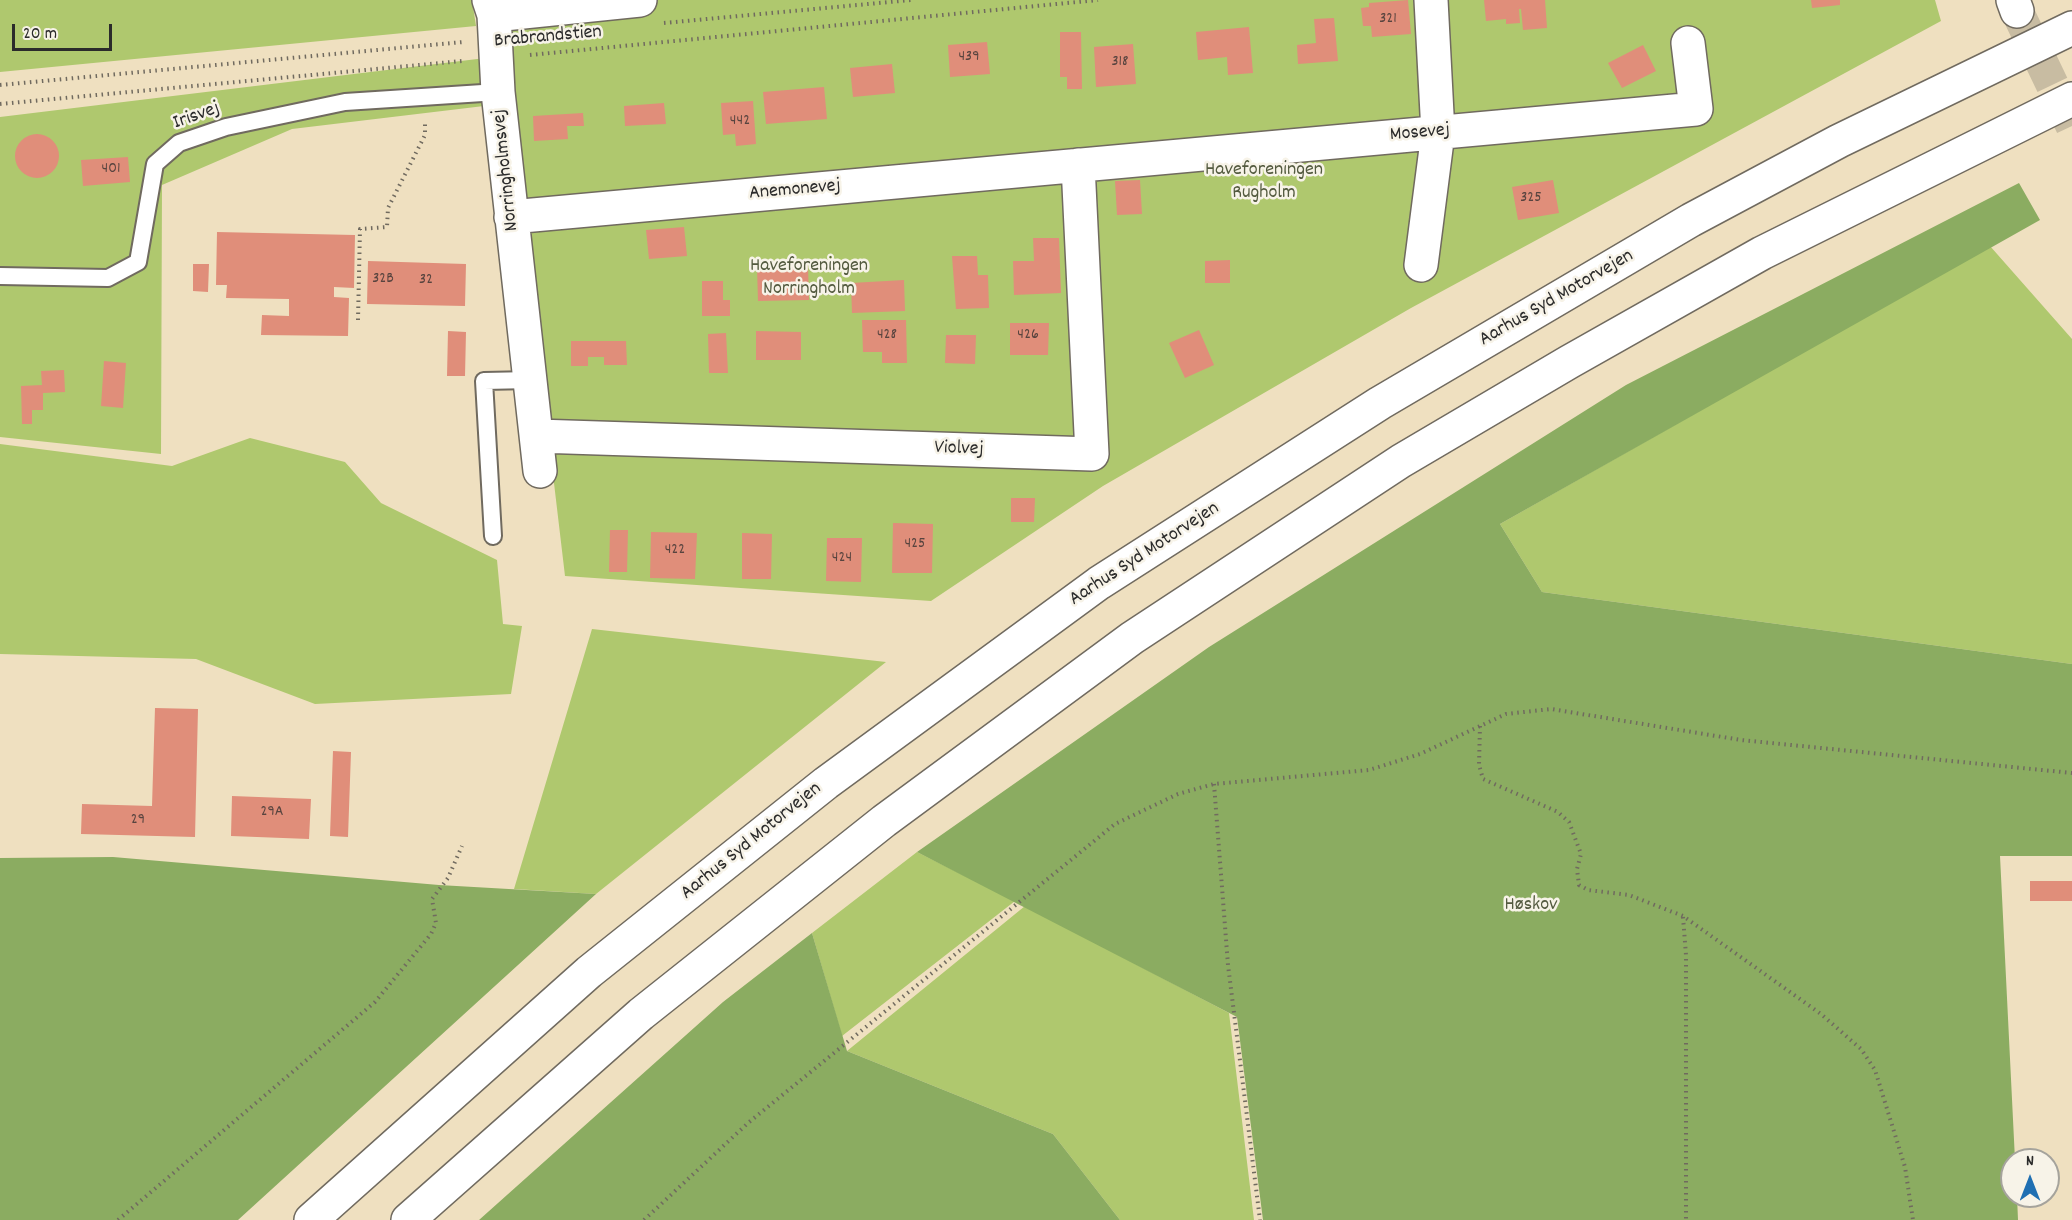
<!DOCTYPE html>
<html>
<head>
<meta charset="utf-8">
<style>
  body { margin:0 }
  #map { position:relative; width:2072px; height:1220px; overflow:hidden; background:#efe0c0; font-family:Dekko,sans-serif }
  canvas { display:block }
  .north { position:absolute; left:2000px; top:1148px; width:60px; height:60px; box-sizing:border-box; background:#f7f3e8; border:2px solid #a5a39c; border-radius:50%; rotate:0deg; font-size:16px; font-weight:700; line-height:24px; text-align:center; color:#2b2b2b }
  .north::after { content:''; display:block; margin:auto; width:21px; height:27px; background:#1f6fb2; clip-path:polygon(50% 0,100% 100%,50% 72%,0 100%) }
  .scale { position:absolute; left:12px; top:24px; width:100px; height:27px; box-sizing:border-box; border:3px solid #2b2b2b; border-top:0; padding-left:8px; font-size:18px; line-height:21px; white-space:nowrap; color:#2b2b2b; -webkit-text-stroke:4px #f7f3e8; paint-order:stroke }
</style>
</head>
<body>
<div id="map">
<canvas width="2072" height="1220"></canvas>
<div class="north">N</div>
<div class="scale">20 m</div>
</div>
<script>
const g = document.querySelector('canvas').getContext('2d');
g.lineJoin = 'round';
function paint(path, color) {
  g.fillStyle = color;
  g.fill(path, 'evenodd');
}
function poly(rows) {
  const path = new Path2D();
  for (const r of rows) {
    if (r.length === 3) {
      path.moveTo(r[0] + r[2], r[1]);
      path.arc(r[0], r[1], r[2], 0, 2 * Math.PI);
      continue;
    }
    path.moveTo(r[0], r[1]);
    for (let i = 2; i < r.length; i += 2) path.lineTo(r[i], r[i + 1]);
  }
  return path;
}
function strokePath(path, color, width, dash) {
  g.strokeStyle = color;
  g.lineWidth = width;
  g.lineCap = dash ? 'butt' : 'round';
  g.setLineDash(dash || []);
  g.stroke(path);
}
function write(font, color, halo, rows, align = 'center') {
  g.font = font + ' Dekko,sans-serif';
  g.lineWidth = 5;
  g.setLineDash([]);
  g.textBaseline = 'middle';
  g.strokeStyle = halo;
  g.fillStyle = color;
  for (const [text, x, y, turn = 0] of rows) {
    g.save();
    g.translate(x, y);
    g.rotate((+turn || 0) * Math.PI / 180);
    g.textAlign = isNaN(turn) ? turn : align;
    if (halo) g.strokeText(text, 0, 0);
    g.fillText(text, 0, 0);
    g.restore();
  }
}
paint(poly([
  [0,0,472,0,476,26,0,72],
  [497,0,1935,0,1941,21,1411,308,1103,486,931,601,565,576,509,103,292,129,162,185,161,454,0,437,0,117,502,56],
  [1990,246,2072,339,2072,664,1542,592,1500,524],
  [250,438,345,462,381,503,497,560,503,624,522,626,511,694,315,704,196,659,0,654,0,444,172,466],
  [592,629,886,662,596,894,514,889],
  [917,852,1015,901,842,1036,812,933],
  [1025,906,1229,1013,1254,1220,1120,1220,1053,1134,847,1051]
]), '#afc86e');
paint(poly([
  [2019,183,2040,220,1500,524,1542,592,2072,664,2072,856,2000,856,2015,1160,2012,1160,2012,1196,2017,1196,2018,1220,1263,1220,1237,1017,917,852,1209,647,1626,385],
  [113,857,439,885,596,894,238,1220,0,1220,0,858],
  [812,933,847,1051,1053,1134,1120,1220,479,1220,723,1002]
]), '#8bac61');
paint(poly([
  [1408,0,1411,34,1372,37,1371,26,1363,26,1361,8,1369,7,1369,3],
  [1484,0,1545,0,1547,28,1523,30,1521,9,1519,9,1520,23,1506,24,1506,19,1486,21],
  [1811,0,1840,0,1840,5,1812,8],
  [1334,18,1338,61,1298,64,1297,45,1316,43,1314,19],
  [1249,27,1253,73,1228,75,1227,57,1198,60,1196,32],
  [1060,32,1081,32,1082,89,1067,89,1067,77,1060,77],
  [987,42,990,74,950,77,948,45],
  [1133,44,1136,84,1096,87,1094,47],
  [1643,45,1656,71,1622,88,1608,63],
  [892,64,895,93,853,97,850,68],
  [824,87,827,119,766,124,763,92],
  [753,101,756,144,736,146,735,134,723,135,721,103],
  [664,103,666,124,625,126,624,106],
  [583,113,584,126,567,126,568,139,534,141,533,116],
  [37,156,22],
  [128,157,130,182,83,186,81,160],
  [1140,180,1142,214,1117,215,1115,181],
  [1553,180,1559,213,1518,220,1512,187],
  [684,227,687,256,649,259,646,230],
  [217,232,355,235,354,288,334,287,334,297,349,298,348,336,261,335,262,315,289,316,289,299,226,298,227,285,216,285],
  [1033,238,1059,238,1061,293,1014,295,1013,261,1034,261],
  [952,256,977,256,978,275,988,275,989,308,956,309],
  [1230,260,1230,283,1205,283,1205,261],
  [368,261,466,264,465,306,367,304],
  [193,264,209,264,208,292,193,291],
  [808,266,809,300,758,301,757,267],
  [904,280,905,311,852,313,851,283],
  [702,281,723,281,723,300,730,300,730,316,702,316],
  [862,320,906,320,907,363,882,363,882,352,863,352],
  [1010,323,1049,323,1048,355,1010,355],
  [1199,330,1214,365,1185,378,1169,343],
  [448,331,466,332,465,376,447,376],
  [756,331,801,332,801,360,756,360],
  [726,333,728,373,709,373,708,334],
  [946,335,976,335,975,364,945,363],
  [571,341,626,341,627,365,604,365,604,357,588,357,588,366,571,366],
  [104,361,126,363,123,408,101,406],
  [64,370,65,392,43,393,43,410,32,410,32,424,22,424,21,386,42,385,41,371],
  [1011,498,1035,498,1034,522,1011,522],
  [893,523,933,524,932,573,892,573],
  [610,530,628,530,627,572,609,572],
  [651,532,697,533,695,579,650,578],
  [742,533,772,534,771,579,742,579],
  [827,538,862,538,861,582,826,581],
  [155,708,198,709,195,837,81,834,82,804,152,806],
  [333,751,351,752,348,837,330,836],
  [232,796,311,799,309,839,231,836],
  [2030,881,2072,881,2072,901,2030,901]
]), '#e08e7a');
strokePath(poly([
  [2017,11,2072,126]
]), '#c8bca2', 33, [33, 16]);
const service = poly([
  [0,276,108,278,138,262,155,164,179,143,226,127,345,102,498,92],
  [493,536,484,381,531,380]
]);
const minor = poly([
  [489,0,494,15,498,92,540,471],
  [2013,0,2017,11],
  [494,15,640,0],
  [511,217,1696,109,1688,43],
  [1421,265,1438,133,1431,0],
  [537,436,1092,454,1078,165]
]);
const motorway = poly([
  [311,1220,589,972,826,783,1099,583,1380,403,1691,220,1839,141,2072,28],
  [408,1220,641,1014,884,821,1132,638,1401,461,1569,362,1762,253,2072,99]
]);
strokePath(service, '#706a5f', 20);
strokePath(minor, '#706a5f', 36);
strokePath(motorway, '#706a5f', 36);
strokePath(poly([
  [664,23,911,0],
  [530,55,1098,0],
  [0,85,463,42],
  [0,104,462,61],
  [358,320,360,229,387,227,388,208,425,135,425,121],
  [1480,726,1479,765,1483,779,1558,812,1569,822,1581,854,1577,869,1579,885,1588,890,1629,895,1683,916,1821,1014,1861,1049,1875,1070,1905,1167,1913,1220],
  [1214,784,1228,965,1260,1220],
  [1683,917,1686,955,1686,1220],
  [118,1220,375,1002,431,934,436,923,432,899,448,878,462,846],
  [644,1220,748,1123,1115,824,1178,794,1214,784,1369,770,1420,754,1506,714,1551,709,1741,740,2072,773]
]), '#706a5f', 4, [1.5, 4.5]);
strokePath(service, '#fff', 16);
strokePath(minor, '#fff', 33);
strokePath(motorway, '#fff', 33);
write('16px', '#58443f', null, [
  ["321",1388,20],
  ["439",969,58],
  ["318",1120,63],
  ["442",740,122],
  ["401",111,170],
  ["325",1531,199],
  ["32B",383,280],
  ["32",426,281],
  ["428",887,336],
  ["426",1028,336],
  ["425",915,545],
  ["422",675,551],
  ["424",842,559],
  ["29A",272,813],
  ["29",138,821]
]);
write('20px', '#2b2b2b', '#f7f3e8', [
  ["Brabrandstien",548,38,-5],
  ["Irisvej",197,117,-20],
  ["Mosevej",1420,134,-5],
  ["Norringholmsvej",507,170,-96],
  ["Anemonevej",795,191,-5],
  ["Aarhus Syd Motorvejen",1557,299,-30],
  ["Violvej",959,450,2],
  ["Aarhus Syd Motorvejen",1145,555,-33],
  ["Aarhus Syd Motorvejen",752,842,-39]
]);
write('20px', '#535a3f', '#f7f3e8', [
  ["Haveforeningen",1264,171],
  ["Rugholm",1264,194],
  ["Haveforeningen",809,267],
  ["Norringholm",809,290],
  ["Høskov",1531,906]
]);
</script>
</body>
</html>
